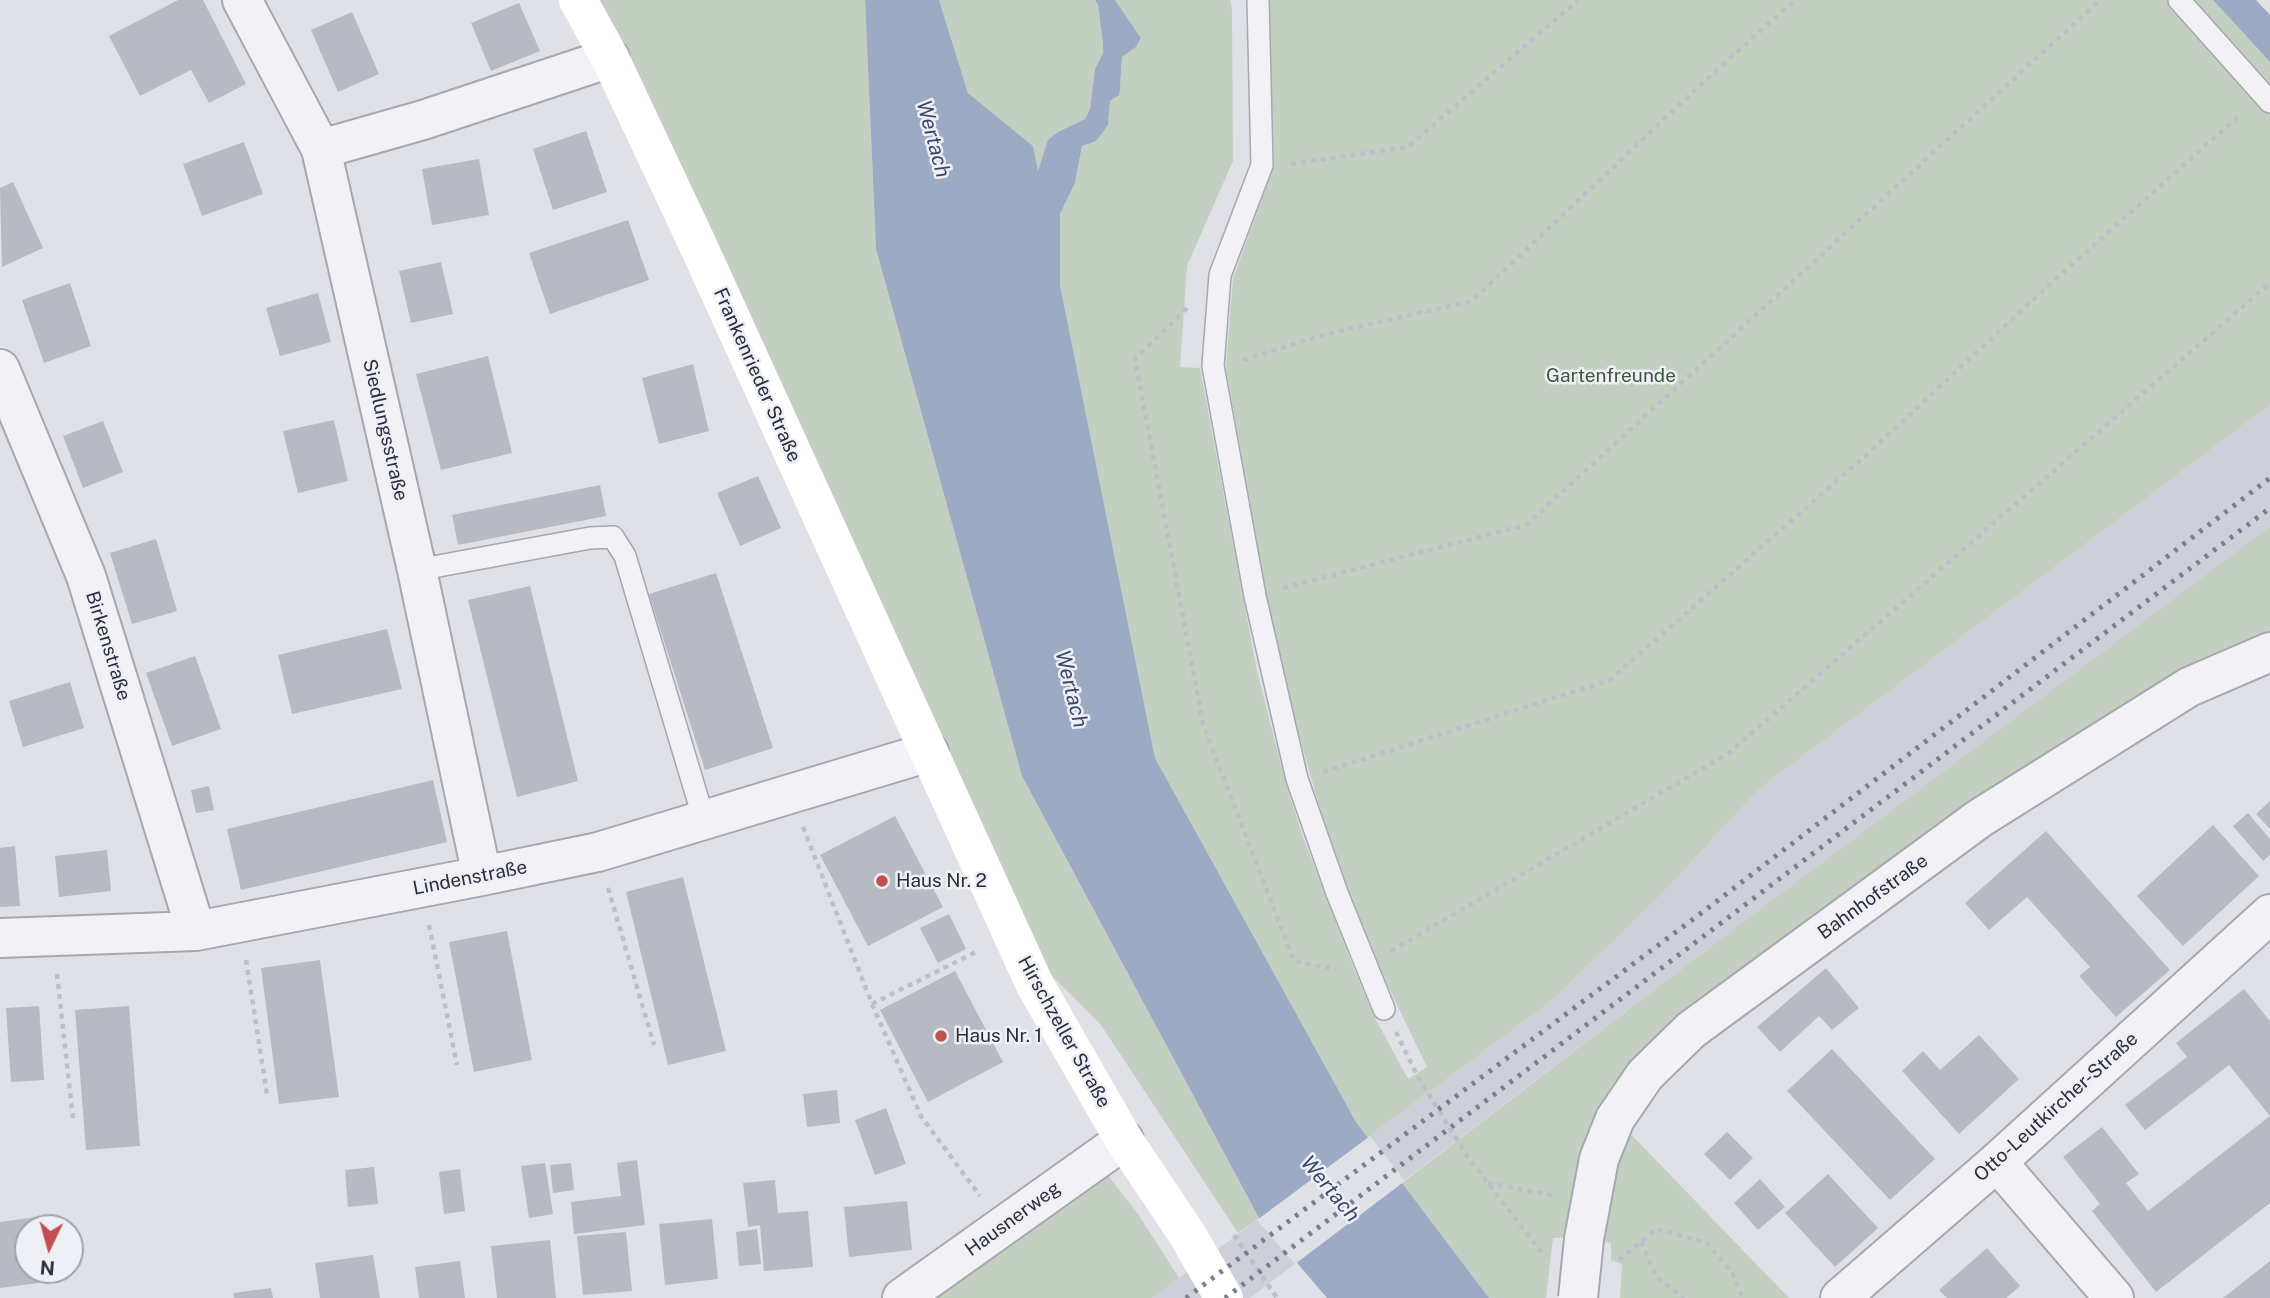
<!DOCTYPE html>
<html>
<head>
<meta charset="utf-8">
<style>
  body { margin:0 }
  #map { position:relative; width:2270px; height:1298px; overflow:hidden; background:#dfe1e7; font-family:"Public Sans",sans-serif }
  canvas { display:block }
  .north { position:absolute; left:14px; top:1214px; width:70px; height:70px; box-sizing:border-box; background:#eff0f5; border:2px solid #a0a2ab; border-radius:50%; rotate:185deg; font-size:19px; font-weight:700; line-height:28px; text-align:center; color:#2a2d3d }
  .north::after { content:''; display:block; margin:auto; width:24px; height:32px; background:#c1514f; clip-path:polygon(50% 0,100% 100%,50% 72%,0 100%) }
</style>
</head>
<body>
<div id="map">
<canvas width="2270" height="1298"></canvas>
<div class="north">N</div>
</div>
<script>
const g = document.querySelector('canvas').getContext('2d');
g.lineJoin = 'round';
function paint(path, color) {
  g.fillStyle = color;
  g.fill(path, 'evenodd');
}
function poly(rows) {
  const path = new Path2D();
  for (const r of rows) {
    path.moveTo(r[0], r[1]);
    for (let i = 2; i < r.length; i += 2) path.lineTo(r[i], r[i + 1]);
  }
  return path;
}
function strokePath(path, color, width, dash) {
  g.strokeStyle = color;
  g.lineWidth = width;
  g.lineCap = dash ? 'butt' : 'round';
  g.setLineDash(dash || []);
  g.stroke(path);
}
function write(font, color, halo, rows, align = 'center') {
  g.font = font + ' "Public Sans",sans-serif';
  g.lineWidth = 5;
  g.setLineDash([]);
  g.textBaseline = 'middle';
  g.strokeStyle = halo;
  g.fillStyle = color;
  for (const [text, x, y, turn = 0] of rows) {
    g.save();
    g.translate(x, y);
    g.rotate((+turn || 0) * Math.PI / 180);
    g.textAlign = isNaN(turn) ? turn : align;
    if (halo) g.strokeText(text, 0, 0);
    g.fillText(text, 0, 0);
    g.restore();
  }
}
paint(poly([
  [2270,405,2270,526,1735,928,1250,1298,1152,1298,1550,1002,1661,895,1759,789]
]), '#ced0d9');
paint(poly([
  [594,0,865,0,876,249,1022,776,1259,1218,1238,1233,1101,1025,1048,972],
  [939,0,1095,0,1098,5,1103,44,1103,53,1095,69,1090,109,1085,119,1073,125,1038,173,1033,146,968,93],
  [1115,0,1230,0,1232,10,1233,161,1187,266,1180,367,1200,368,1257,671,1286,784,1303,837,1352,964,1374,1016,1408,1079,1427,1067,1383,976,1345,888,1325,826,1279,666,1226,368,1233,278,1274,165,1269,0,2169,0,2270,114,2270,405,1759,789,1661,895,1550,1002,1367,1138,1356,1122,1155,758,1060,285,1060,214,1075,183,1082,146,1108,125,1110,101,1118,95,1120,88,1122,57,1136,47,1141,38],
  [2189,0,2213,0,2270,62,2270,94],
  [2270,526,2270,636,1684,1021,1571,1237,1553,1238,1546,1298,1489,1298,1402,1183,1735,928],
  [1624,1127,1789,1298,1620,1298,1622,1264,1611,1260,1611,1243,1599,1241],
  [1102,1168,1138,1214,1179,1278,1152,1298,917,1298]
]), '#c3d0c1');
paint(poly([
  [865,0,939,0,968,93,1033,146,1038,171,1048,140,1058,132,1085,119,1090,109,1095,69,1103,53,1103,44,1098,5,1095,0,1115,0,1141,38,1136,47,1122,57,1120,88,1119,95,1110,101,1108,125,1096,141,1082,146,1075,183,1060,214,1060,285,1155,758,1356,1122,1489,1298,1327,1298,1259,1218,1022,776,876,249],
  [2213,0,2256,0,2270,15,2270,62]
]), '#9daac4');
paint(poly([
  [1370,1136,1405,1181,1295,1264,1257,1220]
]), '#dfe1e7');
paint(poly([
  [178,0,203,0,246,84,209,103,191,70,140,96,109,36],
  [519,3,540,51,491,71,471,23],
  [352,12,379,74,338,92,311,30],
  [586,131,607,192,553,210,533,149],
  [244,142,263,194,202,216,183,164],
  [479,159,489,215,432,225,422,169],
  [13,182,43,248,2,267,0,188],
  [628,220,649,280,550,314,529,253],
  [441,262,453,314,411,323,399,271],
  [70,283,91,346,44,363,22,300],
  [318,293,331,342,280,356,266,308],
  [488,356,512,453,441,470,416,374],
  [693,364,709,431,659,444,642,378],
  [334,420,348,481,298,493,283,431],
  [103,421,123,472,83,488,63,436],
  [758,476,781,528,740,546,717,493],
  [600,485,606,516,458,545,452,515],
  [156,539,177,611,132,624,110,553],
  [716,573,773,748,705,770,649,594],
  [530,586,578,781,517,797,468,600],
  [387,629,402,689,292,714,278,655],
  [195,656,221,729,172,746,146,673],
  [70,682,84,728,23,747,9,701],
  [433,780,447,842,241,890,227,829],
  [209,786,214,810,196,813,191,790],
  [2270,801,2270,829,2256,814],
  [2248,813,2270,839,2270,855,2263,861,2233,826],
  [895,816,943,907,868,946,820,855],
  [2213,825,2259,876,2183,946,2137,896],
  [2046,831,2170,970,2116,1017,2079,976,2090,967,2027,897,1989,930,1965,903],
  [15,846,20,906,0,907,0,848],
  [107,850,111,891,59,897,55,856],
  [683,877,726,1051,668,1065,626,892],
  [949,914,966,949,938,963,920,928],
  [507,931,532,1060,474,1072,449,942],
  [320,960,339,1097,279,1104,261,968],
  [1826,968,1859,1008,1832,1030,1819,1016,1780,1052,1757,1027],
  [955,971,1003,1062,928,1102,880,1010],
  [2244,989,2270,1021,2270,1203,2156,1292,2092,1211,2100,1204,2063,1157,2102,1127,2139,1174,2126,1183,2148,1211,2270,1116,2229,1065,2145,1130,2125,1105,2187,1057,2176,1043],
  [39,1006,44,1080,11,1082,6,1008],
  [129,1006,140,1146,86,1150,75,1010],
  [1979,1035,2019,1079,1959,1134,1902,1071,1923,1051,1940,1070],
  [1832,1049,1935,1159,1890,1200,1787,1091],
  [837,1090,840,1123,807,1127,803,1094],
  [886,1108,906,1164,875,1175,855,1120],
  [1727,1132,1753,1158,1730,1180,1704,1154],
  [637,1160,645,1225,574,1234,571,1202,621,1196,617,1163],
  [545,1163,553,1214,529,1218,521,1166],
  [571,1163,574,1190,553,1193,550,1165],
  [374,1167,378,1204,348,1207,345,1170],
  [460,1169,465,1211,444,1214,439,1172],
  [1828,1174,1878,1228,1835,1267,1785,1213],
  [1760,1179,1785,1207,1758,1230,1734,1203],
  [775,1180,778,1213,808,1211,813,1267,764,1271,760,1225,748,1227,743,1183],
  [907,1201,912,1250,849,1257,844,1207],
  [45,1216,47,1228,28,1228,28,1270,53,1270,54,1281,0,1288,0,1222],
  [712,1219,718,1279,665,1285,659,1224],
  [757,1229,761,1264,739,1266,736,1232],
  [626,1232,632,1291,583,1295,577,1236],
  [550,1240,556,1298,497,1298,491,1246],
  [1987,1248,2020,1286,2006,1298,1947,1298,1939,1290],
  [373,1255,380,1298,320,1298,315,1263],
  [460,1261,465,1298,419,1298,415,1267],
  [2270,1261,2270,1298,2223,1298],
  [271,1288,273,1298,234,1298,233,1293]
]), '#b7bac3');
const lane = poly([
  [1258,0,1262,165,1220,275,1213,366,1255,596,1297,779,1337,893,1384,1009],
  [2179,0,2270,102],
  [417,570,590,538,613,537,625,556,704,820]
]);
const street = poly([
  [242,0,321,149,417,570,482,876],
  [321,149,423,120,610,58],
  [0,369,86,576,196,931],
  [0,938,196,931,482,876,598,852,929,752],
  [1997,1162,2114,1298],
  [1584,1239,1599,1159,1615,1119,1645,1075,1691,1030,1980,818,2189,687,2270,652],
  [902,1298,1124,1140],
  [1840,1298,1997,1162,2270,914]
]);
strokePath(lane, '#a5a7b1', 24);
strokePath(street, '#a5a7b1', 42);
strokePath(poly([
  [1291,164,1408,147,1578,0],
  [1187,308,1135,359,1203,724,1294,961,1336,969],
  [1243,360,1323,335,1472,301,1698,87,1795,0],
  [1283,588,1526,525,2100,0],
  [1323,772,1610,680,1864,457,2047,287,2241,114],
  [803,827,872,1004,921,1116,980,1196],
  [608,888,654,1045],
  [429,925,457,1065],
  [1391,951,1729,753,2270,283],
  [246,960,267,1094],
  [57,974,73,1119],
  [872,1004,978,951],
  [1396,1032,1418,1077,1467,1156,1545,1257],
  [1488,1183,1555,1196],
  [1234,1235,1277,1298],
  [1641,1242,1656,1277,1684,1298],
  [1619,1260,1657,1229,1707,1243,1732,1272,1743,1298]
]), '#bebfc6', 4.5, [5, 5]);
strokePath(lane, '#f2f2f6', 21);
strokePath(street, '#f2f2f6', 38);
strokePath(poly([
  [578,0,610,58,697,243,1035,985,1124,1140,1187,1234,1224,1298]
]), '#fff', 38);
strokePath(poly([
  [1186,1298,1700,914,2270,478],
  [1225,1298,2270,508]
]), '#7a7f8f', 5, [3.5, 7]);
const streetBridge = poly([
  [1578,1298,1584,1239]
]);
strokePath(streetBridge, '#a5a7b1', 42, []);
strokePath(streetBridge, '#f2f2f6', 38);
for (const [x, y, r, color] of [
  [882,881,7,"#c1514f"],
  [941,1036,7,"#c1514f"]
]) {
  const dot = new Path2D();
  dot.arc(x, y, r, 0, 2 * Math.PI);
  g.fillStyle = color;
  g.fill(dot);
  strokePath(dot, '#eff0f5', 2.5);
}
write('19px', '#2a2d3d', '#eff0f5', [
  ["Frankenrieder Straße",757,375,66],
  ["Siedlungsstraße",385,430,77],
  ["Birkenstraße",108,646,73],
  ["Lindenstraße",470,878,-11],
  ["Bahnhofstraße",1873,897,-36],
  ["Hirschzeller Straße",1064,1032,61],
  ["Otto-Leutkircher-Straße",2056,1107,-42],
  ["Hausnerweg",1013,1219,-36]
]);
write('19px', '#395738', '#eff0f5', [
  ["Gartenfreunde",1611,376]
]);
write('19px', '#2a2d3d', '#eff0f5', [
  ["Haus Nr. 2",896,881],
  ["Haus Nr. 1",955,1036]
], 'left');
write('italic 21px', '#38466d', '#eff0f5', [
  ["Wertach",933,139,75],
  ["Wertach",1071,689,76],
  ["Wertach",1330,1189,50]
]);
</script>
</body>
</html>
